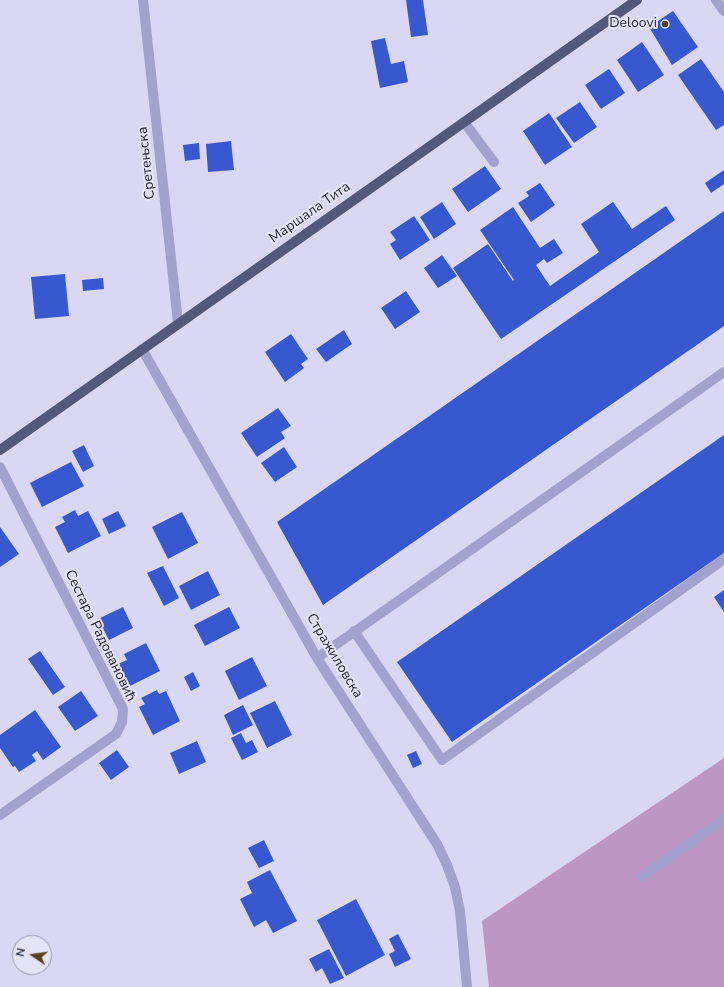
<!DOCTYPE html>
<html>
<head>
<meta charset="utf-8">
<style>
  body { margin:0 }
  #map { position:relative; width:724px; height:987px; overflow:hidden; background:#d9d7f3; font-family:"Nunito Sans",sans-serif }
  canvas { display:block }
  .north { position:absolute; left:12px; top:935px; width:40px; height:40px; box-sizing:border-box; background:#e5e3fa; border:1px solid #9898ac; border-radius:50%; rotate:283deg; font-size:11px; font-weight:700; line-height:16px; text-align:center; color:#252736 }
  .north::after { content:''; display:block; margin:auto; width:14px; height:18px; background:#5a4018; clip-path:polygon(50% 0,100% 100%,50% 72%,0 100%) }
</style>
</head>
<body>
<div id="map">
<canvas width="724" height="987"></canvas>
<div class="north">N</div>
</div>
<script>
const g = document.querySelector('canvas').getContext('2d');
g.lineJoin = 'round';
function paint(path, color) {
  g.fillStyle = color;
  g.fill(path, 'evenodd');
}
function poly(rows) {
  const path = new Path2D();
  for (const r of rows) {
    path.moveTo(r[0], r[1]);
    for (let i = 2; i < r.length; i += 2) path.lineTo(r[i], r[i + 1]);
  }
  return path;
}
function strokePath(path, color, width, dash) {
  g.strokeStyle = color;
  g.lineWidth = width;
  g.lineCap = dash ? 'butt' : 'round';
  g.setLineDash(dash || []);
  g.stroke(path);
}
function write(font, color, halo, rows, align = 'center') {
  g.font = font + ' "Nunito Sans",sans-serif';
  g.lineWidth = 4;
  g.setLineDash([]);
  g.textBaseline = 'middle';
  g.strokeStyle = halo;
  g.fillStyle = color;
  for (const [text, x, y, turn = 0] of rows) {
    g.save();
    g.translate(x, y);
    g.rotate((+turn || 0) * Math.PI / 180);
    g.textAlign = isNaN(turn) ? turn : align;
    if (halo) g.strokeText(text, 0, 0);
    g.fillText(text, 0, 0);
    g.restore();
  }
}
paint(poly([
  [724,758,724,987,489,987,482,921]
]), '#be96c3');
paint(poly([
  [406,0,423,0,428,35,411,37],
  [673,11,698,47,672,65,649,27],
  [385,38,391,64,404,61,408,82,380,88,371,41],
  [642,42,664,75,638,92,617,60],
  [701,59,724,92,724,125,716,130,678,75],
  [609,69,625,93,601,109,585,85],
  [580,102,597,127,574,143,556,118],
  [549,113,572,147,545,165,523,131],
  [231,141,234,170,208,172,206,144],
  [199,143,200,159,185,161,183,145],
  [485,166,501,189,468,212,452,189],
  [724,170,724,184,711,193,705,183],
  [540,183,555,205,531,222,518,203,529,196,526,192],
  [442,202,456,224,434,239,420,217],
  [613,202,632,229,666,206,675,220,501,339,453,268,488,244,513,281,514,280,480,230,513,207,540,248,554,239,563,253,547,263,544,259,536,265,550,286,599,252,581,224],
  [724,211,724,326,323,605,277,522],
  [414,216,430,240,400,260,390,244,396,240,390,232],
  [442,255,457,276,438,288,424,268],
  [65,274,69,316,35,319,31,277],
  [103,278,104,289,83,291,82,280],
  [406,291,420,312,395,329,381,308],
  [344,330,352,344,326,362,316,349],
  [291,334,308,359,301,364,304,368,285,382,265,352],
  [278,408,291,426,281,432,285,438,257,457,241,433],
  [724,435,724,553,452,742,397,662],
  [84,445,94,466,83,472,72,451],
  [284,447,297,467,275,482,261,463],
  [71,462,84,486,42,507,30,483],
  [75,510,78,516,88,511,101,536,68,553,55,527,65,522,62,517],
  [118,511,126,526,109,534,102,519],
  [182,512,198,543,168,559,152,527],
  [0,527,19,554,0,567],
  [163,566,179,598,164,606,147,573],
  [208,571,220,595,191,610,179,586],
  [724,590,724,612,714,597],
  [123,607,133,628,109,640,98,619],
  [229,607,240,628,205,646,194,625],
  [146,643,160,671,130,686,118,664,127,660,124,654],
  [40,651,65,687,53,695,28,659],
  [252,657,267,686,239,700,225,671],
  [193,672,200,686,191,691,184,677],
  [157,690,159,694,166,691,180,721,153,735,139,707,145,704,141,698],
  [81,691,98,716,75,731,58,707],
  [275,701,292,735,267,748,250,713],
  [243,705,253,725,233,735,224,715],
  [35,710,61,747,43,760,37,751,32,755,36,761,19,772,15,766,13,767,0,748,0,735],
  [241,733,246,743,252,740,258,752,242,760,231,738],
  [197,741,206,762,179,774,170,753],
  [117,750,129,767,111,780,99,763],
  [416,751,422,764,413,768,407,755],
  [264,840,274,861,259,868,248,848],
  [270,870,297,921,273,933,266,920,254,927,240,899,252,893,247,882],
  [356,899,385,955,346,976,317,920],
  [398,934,411,959,395,967,389,954,395,951,389,939],
  [329,949,344,978,330,984,322,968,316,972,309,959]
]), '#3858d0');
strokePath(poly([
  [143,0,178,323],
  [716,0,724,11],
  [464,122,494,162],
  [142,349,317,658,437,844,447,865,455,887,460,911,467,987],
  [0,467,123,709,122,722,116,734,0,815],
  [354,631,442,760,724,559],
  [317,658,724,372],
  [643,876,724,819]
]), '#a2a2cc', 10);
strokePath(poly([
  [0,450,637,0]
]), '#555979', 10);
for (const [x, y, r, color] of [
  [665,24,4,"#5a4018"]
]) {
  const dot = new Path2D();
  dot.arc(x, y, r, 0, 2 * Math.PI);
  g.fillStyle = color;
  g.fill(dot);
  strokePath(dot, '#e5e3fa', 1.5);
}
write('14px', '#252736', '#e5e3fa', [
  ["Deloovi",657,24]
], 'right');
write('14px', '#252736', '#e5e3fa', [
  ["Сретењска",147,163,-96],
  ["Маршала Тита",310,213,-35],
  ["Сестара Радовановић",100,636,64],
  ["Стражиловска",334,656,59]
]);
</script>
</body>
</html>
